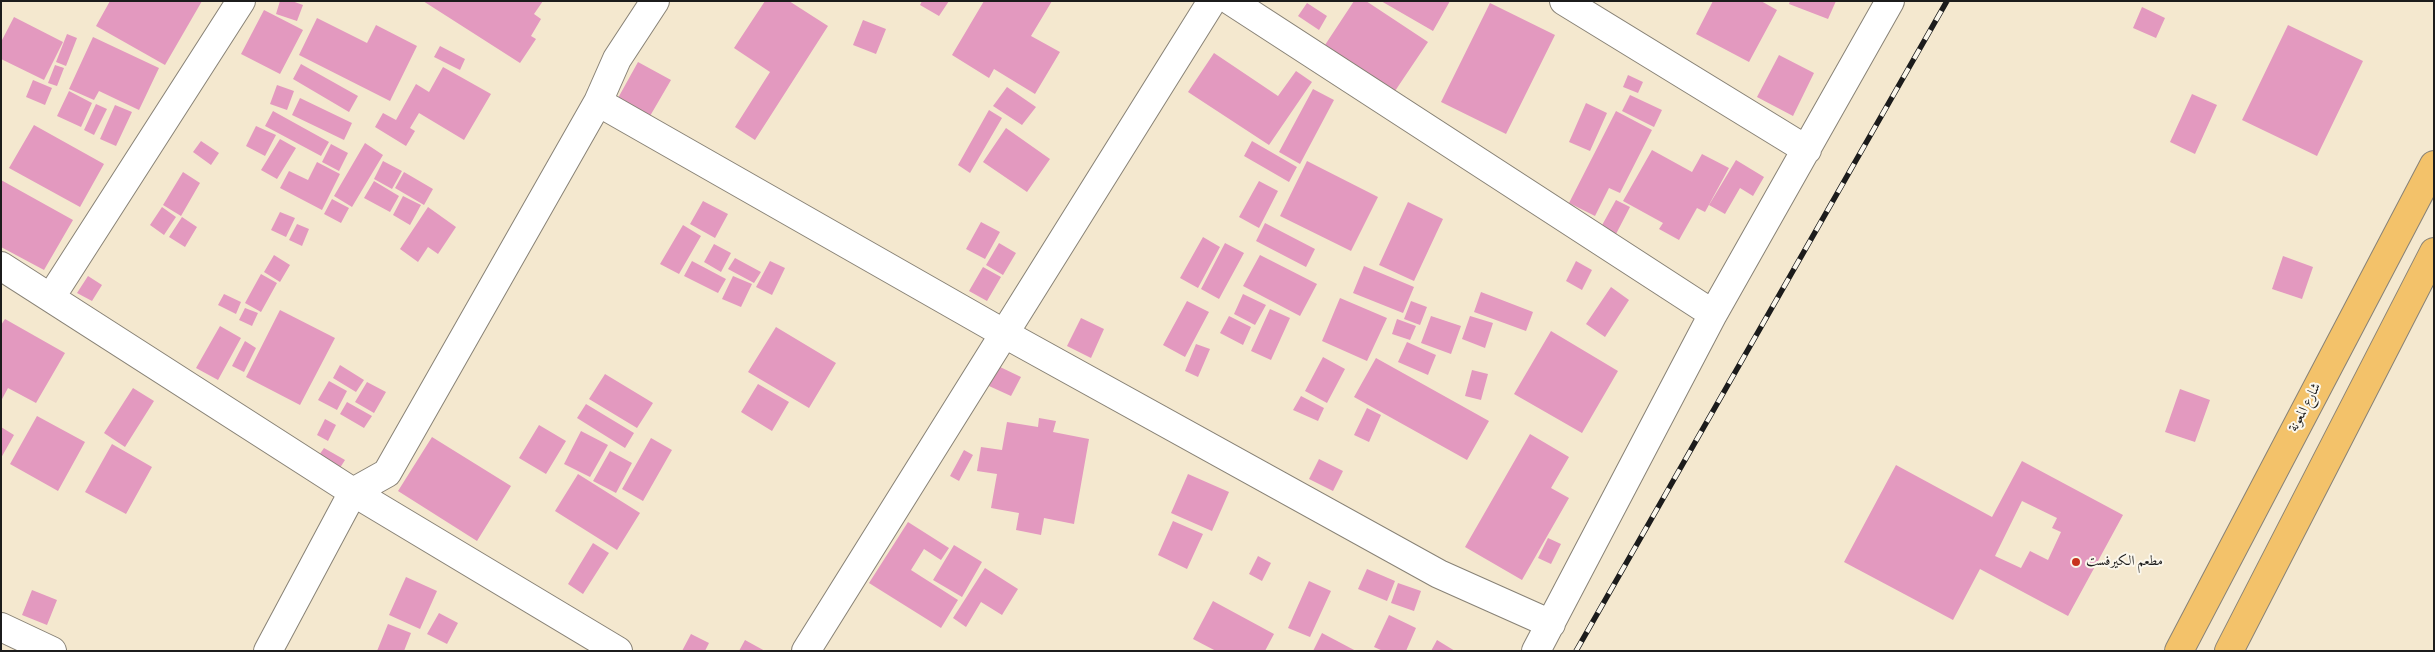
<!DOCTYPE html>
<html>
<head>
<meta charset="utf-8">
<style>
  body { margin:0 }
  #map { position:relative; width:2435px; height:652px; overflow:hidden; background:#f4e8cf; font-family:Vollkorn,serif }
  canvas { display:block }
  .frame { position:absolute; inset:0; border:2px solid #1c1c1c; pointer-events:none }
</style>
</head>
<body>
<div id="map">
<canvas width="2435" height="652"></canvas>
<div class="frame"></div>
</div>
<script>
const g = document.querySelector('canvas').getContext('2d');
g.lineJoin = 'round';
function paint(path, color) {
  g.fillStyle = color;
  g.fill(path, 'evenodd');
}
function poly(rows) {
  const path = new Path2D();
  for (const r of rows) {
    path.moveTo(r[0], r[1]);
    for (let i = 2; i < r.length; i += 2) path.lineTo(r[i], r[i + 1]);
  }
  return path;
}
function strokePath(path, color, width, dash) {
  g.strokeStyle = color;
  g.lineWidth = width;
  g.lineCap = dash ? 'butt' : 'round';
  g.setLineDash(dash || []);
  g.stroke(path);
}
function write(font, color, halo, rows, align = 'center') {
  g.font = font + ' Vollkorn,Amiri,serif';
  g.lineWidth = 4;
  g.setLineDash([]);
  g.textBaseline = 'middle';
  g.strokeStyle = halo;
  g.fillStyle = color;
  for (const [text, x, y, turn = 0] of rows) {
    g.save();
    g.translate(x, y);
    g.rotate((+turn || 0) * Math.PI / 180);
    g.textAlign = isNaN(turn) ? turn : align;
    if (halo) g.strokeText(text, 0, 0);
    g.fillText(text, 0, 0);
    g.restore();
  }
}
paint(poly([
  [110,1,202,1,165,65,96,26],
  [280,1,292,1,303,5,297,21,276,14],
  [423,1,543,1,534,14,541,19,531,36,536,39,520,63],
  [765,1,789,1,828,26,755,140,735,127,770,72,734,48],
  [922,1,949,1,939,16,920,5],
  [984,1,1052,1,1031,36,1060,52,1035,94,994,69,989,78,952,55],
  [1354,1,1366,1,1428,42,1395,91,1325,45],
  [1381,1,1450,1,1433,31],
  [1713,1,1761,1,1777,10,1749,62,1696,34],
  [1790,1,1836,1,1828,19,1789,4],
  [1307,3,1327,16,1319,30,1298,16],
  [1490,3,1555,35,1506,134,1441,102],
  [2142,7,2165,18,2156,38,2133,28],
  [264,10,303,30,280,74,241,54],
  [14,17,63,42,44,80,1,59,1,42],
  [317,18,367,43,376,25,417,46,390,101,299,55],
  [863,20,886,29,876,54,853,45],
  [2288,25,2363,61,2317,156,2242,120],
  [67,34,77,38,66,66,56,62],
  [93,37,159,68,139,110,99,91,94,100,69,89],
  [440,46,465,59,460,70,434,57],
  [1214,53,1278,96,1296,71,1312,82,1269,145,1188,92],
  [1779,55,1814,73,1793,116,1757,97],
  [638,62,671,80,650,116,618,98],
  [301,64,358,96,349,112,293,79],
  [55,65,64,68,57,86,48,83],
  [443,67,491,94,464,140,419,113,410,128,415,131,406,146,375,127,383,113,396,120,416,84,429,92],
  [1628,75,1643,82,1638,93,1623,87],
  [33,80,52,88,45,105,26,97],
  [277,85,294,91,287,110,270,104],
  [1007,87,1036,107,1022,125,993,106],
  [1313,89,1334,100,1300,164,1279,152],
  [69,91,92,103,81,127,57,116],
  [2192,94,2217,105,2195,154,2170,142],
  [1630,95,1662,110,1654,127,1622,111],
  [300,98,352,123,344,140,292,115],
  [1586,103,1607,113,1590,151,1569,142],
  [96,104,107,109,94,135,84,130],
  [115,105,132,112,116,146,100,139],
  [989,110,1002,118,970,173,958,165],
  [273,111,329,142,321,156,265,126],
  [1616,111,1652,130,1620,193,1609,188,1595,216,1569,203],
  [34,125,104,164,80,207,9,168],
  [256,126,276,135,265,156,246,146],
  [1006,128,1050,159,1027,192,983,162],
  [280,139,296,148,277,179,261,170],
  [201,141,219,153,211,165,193,152],
  [1252,141,1297,167,1289,182,1244,156],
  [365,143,383,155,352,207,334,196],
  [331,144,348,153,339,171,322,162],
  [1652,150,1692,172,1702,154,1729,168,1705,212,1697,208,1679,240,1659,229,1663,223,1623,201],
  [1736,160,1764,177,1753,196,1740,188,1725,214,1709,205],
  [383,161,402,171,392,189,374,179],
  [1307,161,1378,197,1351,251,1280,216],
  [317,162,340,174,322,210,280,188,289,171,308,180],
  [183,172,200,183,181,216,163,205],
  [404,172,433,189,424,205,395,188],
  [1,180,73,220,44,270,1,247],
  [374,181,399,196,390,212,364,198],
  [1259,181,1278,191,1259,228,1239,217],
  [403,196,421,205,410,225,393,215],
  [332,199,349,208,341,223,324,214],
  [1616,200,1630,207,1616,234,1601,227],
  [703,201,728,214,715,238,690,224],
  [1408,202,1443,219,1414,281,1379,265],
  [162,207,176,217,164,235,150,225],
  [428,207,456,227,438,254,428,247,418,262,400,249],
  [280,212,295,218,286,237,271,230],
  [182,217,197,227,185,247,169,237],
  [981,222,1000,232,985,259,966,249],
  [1265,223,1315,249,1306,267,1256,241],
  [297,224,309,229,302,246,289,240],
  [683,225,701,236,679,274,660,264],
  [1203,237,1220,247,1198,288,1180,278],
  [999,243,1016,253,1003,275,986,265],
  [1225,243,1244,253,1219,299,1201,289],
  [714,244,731,253,721,272,704,262],
  [274,255,290,265,280,282,264,272],
  [1260,255,1317,284,1300,316,1243,286],
  [2283,256,2313,267,2302,299,2272,289],
  [735,258,761,272,754,283,728,269],
  [692,261,726,279,718,293,684,276],
  [770,261,785,268,772,295,756,287],
  [1576,261,1592,270,1582,290,1566,281],
  [1364,266,1414,287,1403,313,1353,293],
  [983,267,1001,277,987,301,969,291],
  [261,274,277,283,261,312,245,303],
  [88,276,102,285,92,301,77,293],
  [733,276,752,284,741,307,722,299],
  [1611,287,1629,300,1605,337,1586,324],
  [1481,292,1533,312,1526,331,1474,312],
  [224,294,241,302,236,314,218,305],
  [1243,294,1266,305,1255,325,1234,314],
  [1340,298,1387,318,1367,361,1322,341],
  [1187,301,1209,312,1185,357,1163,345],
  [1411,301,1427,307,1420,325,1404,319],
  [245,308,258,313,252,326,239,320],
  [1270,309,1290,318,1271,360,1251,351],
  [280,310,335,338,300,405,246,377],
  [1229,316,1251,327,1243,345,1220,333],
  [1431,316,1461,326,1451,354,1421,343],
  [1470,316,1493,323,1485,348,1462,339],
  [1081,318,1104,329,1091,358,1067,346],
  [5,319,65,353,36,403,8,388,1,401,1,325],
  [1397,319,1416,326,1410,340,1392,334],
  [220,326,241,338,218,380,196,368],
  [776,327,836,363,809,408,748,372],
  [1551,331,1618,371,1582,433,1514,394],
  [245,341,256,348,244,372,232,366],
  [1407,342,1436,355,1428,375,1398,362],
  [1196,344,1210,349,1198,377,1185,371],
  [1323,357,1345,369,1327,403,1305,391],
  [1376,358,1489,421,1467,460,1354,397],
  [340,365,364,380,356,392,333,378],
  [998,366,1021,377,1011,396,989,386],
  [1472,370,1488,374,1481,400,1465,396],
  [605,374,653,403,637,428,589,399],
  [329,381,347,391,337,410,318,400],
  [367,382,386,392,374,413,355,402],
  [758,384,789,402,772,431,741,412],
  [133,388,154,401,125,447,104,433],
  [2180,389,2210,400,2195,442,2165,432],
  [1301,396,1324,408,1318,421,1293,410],
  [347,402,372,416,364,428,340,414],
  [586,404,634,433,625,448,577,418],
  [1367,408,1381,415,1369,442,1354,435],
  [37,416,85,442,58,491,10,464],
  [1039,418,1056,421,1053,432,1089,439,1074,524,1044,518,1041,535,1016,530,1019,513,991,508,997,474,977,471,981,447,1002,450,1007,422,1038,427],
  [325,419,336,425,328,441,317,435],
  [539,425,566,441,546,474,519,458],
  [1,427,14,435,1,458],
  [581,431,608,445,590,477,564,464],
  [1530,434,1569,457,1551,488,1569,498,1522,580,1465,547],
  [432,437,511,486,477,541,398,491],
  [651,438,672,450,643,501,622,489],
  [112,444,152,467,126,514,85,492],
  [324,448,345,460,338,471,317,458],
  [964,450,973,455,959,481,950,476],
  [610,451,632,463,616,493,593,481],
  [1319,459,1343,471,1333,491,1309,479],
  [2022,461,2123,515,2068,616,1980,569,1953,620,1844,562,1896,465,1992,517],
  [2022,501,2057,518,2052,528,2061,532,2048,560,2030,551,2021,568,1995,556],
  [578,474,640,513,617,550,555,511],
  [1188,474,1229,492,1212,531,1171,513],
  [1173,521,1203,534,1187,569,1158,555],
  [908,522,949,548,941,560,924,549,911,570,958,600,941,628,869,583],
  [1548,538,1561,544,1551,564,1538,558],
  [593,543,609,553,583,594,568,584],
  [954,545,982,562,962,597,933,580],
  [1258,556,1271,563,1262,581,1249,574],
  [985,568,1018,589,1002,615,981,602,966,627,953,618],
  [1367,569,1395,581,1387,601,1358,589],
  [406,577,437,591,420,629,389,615],
  [1309,581,1331,591,1310,637,1288,628],
  [1398,583,1421,591,1414,611,1391,603],
  [32,590,57,600,47,625,22,615],
  [1213,601,1274,634,1265,651,1216,651,1193,639],
  [439,613,458,623,447,644,427,634],
  [1389,615,1416,628,1406,651,1383,651,1374,647],
  [388,624,411,633,404,651,377,651],
  [1322,633,1356,651,1313,651],
  [691,634,709,643,705,651,682,651],
  [745,640,765,651,739,651],
  [1437,640,1455,651,1431,651]
]), '#e399bf');
const street = poly([
  [1231,1,1713,314],
  [1564,1,1807,150],
  [598,102,1005,334,1439,574,1551,624],
  [1,266,353,492,618,651],
  [51,297,241,1],
  [1,627,52,651],
  [268,651,353,492,387,473,598,102,617,59,655,1],
  [806,651,1212,1],
  [1536,651,1713,314,1890,1]
]);
const highway = poly([
  [2179,651,2434,165],
  [2229,651,2434,252]
]);
strokePath(street, '#888276', 30);
strokePath(highway, '#888276', 30);
strokePath(street, '#fff', 28);
strokePath(highway, '#f3c26a', 28);
const rail = poly([
  [1576,651,1947,1]
]);
strokePath(rail, '#1c1c1c', 5.5);
strokePath(rail, '#fbf7ec', 4, [11]);
for (const [x, y, r, color] of [
  [2076,562,5,"#c8321e"]
]) {
  const dot = new Path2D();
  dot.arc(x, y, r, 0, 2 * Math.PI);
  g.fillStyle = color;
  g.fill(dot);
  strokePath(dot, '#fbf7ec', 2);
}
write('14px', '#1c1c1c', '#fbf7ec', [
  ["شارع المعونة",2306,408,-62]
]);
write('14px', '#1c1c1c', '#fbf7ec', [
  ["مطعم الكيرفست",2086,562]
], 'left');
</script>
</body>
</html>
